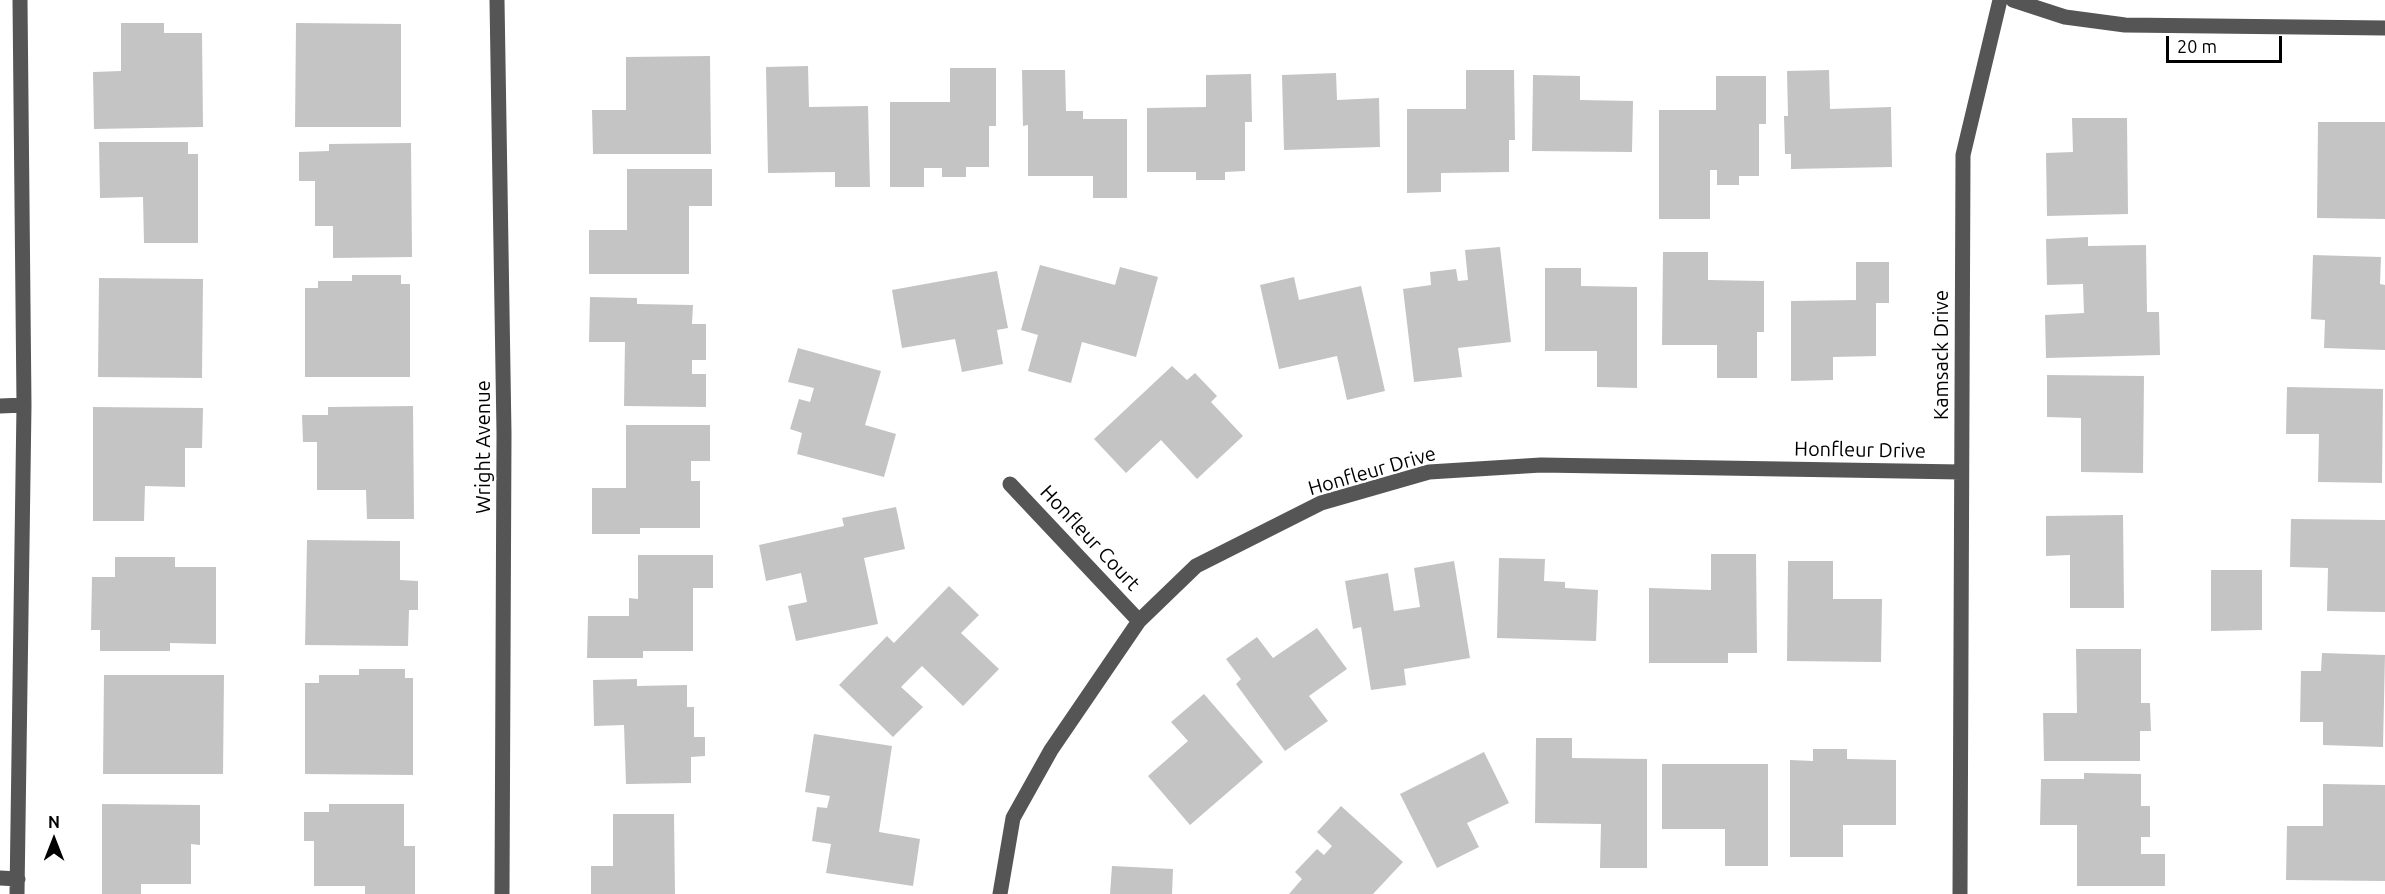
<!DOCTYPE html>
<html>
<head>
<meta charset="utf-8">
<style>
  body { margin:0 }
  #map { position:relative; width:2385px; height:894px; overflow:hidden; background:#fff; font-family:Ubuntu,sans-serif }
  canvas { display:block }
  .north { position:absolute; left:24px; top:810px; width:60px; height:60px; -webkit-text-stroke:4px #fff; paint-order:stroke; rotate:0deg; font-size:16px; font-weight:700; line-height:24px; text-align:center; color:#000 }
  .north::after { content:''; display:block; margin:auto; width:21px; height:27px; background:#000; clip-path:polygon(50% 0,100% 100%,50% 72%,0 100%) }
  .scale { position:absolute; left:2166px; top:36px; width:116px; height:27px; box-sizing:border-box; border:3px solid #000; border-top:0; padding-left:8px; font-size:18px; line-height:21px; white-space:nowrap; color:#000; -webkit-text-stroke:4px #fff; paint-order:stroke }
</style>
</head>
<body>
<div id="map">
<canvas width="2385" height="894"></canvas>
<div class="north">N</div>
<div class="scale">20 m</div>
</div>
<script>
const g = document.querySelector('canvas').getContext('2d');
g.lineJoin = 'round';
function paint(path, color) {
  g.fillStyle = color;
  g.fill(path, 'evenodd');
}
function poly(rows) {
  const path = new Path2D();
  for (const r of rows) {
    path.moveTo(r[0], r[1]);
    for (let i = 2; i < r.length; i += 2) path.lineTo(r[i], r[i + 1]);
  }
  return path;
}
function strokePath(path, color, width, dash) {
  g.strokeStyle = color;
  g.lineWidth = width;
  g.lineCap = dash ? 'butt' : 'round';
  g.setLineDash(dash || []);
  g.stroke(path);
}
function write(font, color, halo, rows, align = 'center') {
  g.font = font + ' Ubuntu,sans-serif';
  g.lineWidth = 4.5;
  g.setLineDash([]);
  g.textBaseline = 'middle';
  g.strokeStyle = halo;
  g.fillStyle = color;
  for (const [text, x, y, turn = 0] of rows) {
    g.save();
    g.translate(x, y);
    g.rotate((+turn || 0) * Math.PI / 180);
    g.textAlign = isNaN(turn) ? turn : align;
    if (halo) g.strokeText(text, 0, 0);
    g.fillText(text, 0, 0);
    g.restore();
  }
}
paint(poly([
  [121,23,164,23,164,33,202,33,203,127,94,129,93,72,121,71],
  [296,23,401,24,401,127,295,127],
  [710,56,711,154,593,154,592,110,626,110,626,57],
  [808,66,809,107,868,106,870,187,835,187,835,172,768,173,766,67],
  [950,68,996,68,996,126,989,126,989,167,966,167,966,177,942,177,942,168,924,168,924,187,890,187,890,102,950,102],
  [1022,70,1065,70,1066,111,1083,111,1083,119,1127,119,1127,198,1093,198,1093,176,1028,176,1028,125,1023,126],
  [1466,70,1514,70,1515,140,1509,140,1509,172,1441,173,1441,192,1407,193,1407,109,1466,109],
  [1829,70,1830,109,1891,107,1892,167,1791,169,1791,154,1785,154,1784,116,1788,116,1787,71],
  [1336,73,1337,100,1379,98,1380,147,1284,150,1282,75],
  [1251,74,1252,122,1245,122,1245,171,1225,172,1225,180,1196,180,1196,172,1147,172,1147,108,1206,107,1206,75],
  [1533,75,1580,76,1580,100,1633,101,1632,152,1532,151],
  [1716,76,1766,76,1766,124,1759,124,1759,176,1739,176,1739,185,1717,185,1717,170,1710,170,1710,219,1659,219,1659,110,1716,110],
  [2072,118,2127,118,2128,214,2047,216,2046,153,2073,152],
  [2318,122,2385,122,2385,219,2317,218],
  [99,142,188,142,188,154,198,154,198,243,144,243,143,197,100,198],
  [411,143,412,257,333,258,333,226,315,226,315,181,299,181,299,152,329,151,329,144],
  [627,169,712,169,712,206,689,206,689,274,589,274,589,230,627,230],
  [2088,237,2088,246,2146,245,2147,312,2159,312,2160,355,2046,358,2045,315,2084,313,2083,284,2047,285,2046,239],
  [1500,247,1511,342,1458,348,1462,377,1414,382,1403,289,1431,285,1430,272,1456,269,1458,281,1468,280,1465,250],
  [1663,252,1708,252,1708,280,1764,281,1764,332,1757,332,1757,378,1717,378,1717,345,1662,345],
  [2313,255,2381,257,2380,284,2385,285,2385,350,2324,348,2325,320,2311,319],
  [1856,262,1889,262,1889,303,1876,303,1876,356,1833,357,1833,380,1791,381,1791,301,1856,300],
  [1040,265,1115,285,1120,267,1158,277,1136,357,1082,342,1071,383,1028,371,1038,335,1021,330],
  [1545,268,1581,268,1581,286,1637,287,1637,388,1597,387,1597,351,1545,351],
  [997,271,1008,328,997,330,1003,364,962,372,955,339,902,348,892,290],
  [352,275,401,275,401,284,410,284,410,377,305,377,305,288,318,288,318,281,352,281],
  [1294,277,1299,300,1361,286,1385,391,1347,400,1337,356,1279,369,1260,285],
  [99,278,203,279,202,378,98,377],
  [590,297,637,298,637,304,693,305,692,324,706,324,706,360,692,360,692,374,706,374,706,407,624,406,625,342,589,342],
  [798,348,881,371,865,425,896,434,884,477,797,454,802,433,790,429,799,399,810,402,814,388,788,382],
  [1172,366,1187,380,1195,373,1217,396,1211,402,1243,436,1197,479,1161,440,1126,473,1094,439],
  [2047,375,2144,376,2143,473,2081,472,2081,418,2047,417],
  [2287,387,2383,389,2382,483,2318,482,2319,434,2286,434],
  [413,406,414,519,367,519,366,490,317,490,317,442,303,442,302,415,328,415,328,407],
  [93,407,203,408,202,448,185,448,185,487,145,486,144,521,93,521],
  [626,425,710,425,710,461,691,461,691,481,700,481,700,528,640,528,640,534,592,534,592,488,626,488],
  [896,507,905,549,864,558,878,624,796,641,788,606,807,602,801,573,766,581,759,545,844,526,842,518],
  [2123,515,2124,608,2070,608,2070,555,2046,556,2046,516],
  [2291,519,2385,520,2385,612,2327,611,2328,568,2290,567],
  [307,540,400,541,400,580,418,581,418,610,409,610,408,646,305,645],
  [1711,554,1756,554,1757,653,1728,653,1728,663,1649,663,1649,588,1711,590],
  [638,555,713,555,713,588,693,588,693,651,643,651,643,658,587,658,588,616,629,616,629,598,638,599],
  [115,557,175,557,175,567,216,567,216,644,170,643,170,651,100,651,100,630,91,630,92,577,115,577],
  [1499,558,1545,559,1544,581,1565,582,1565,588,1598,590,1596,641,1497,638],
  [1454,561,1470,658,1404,669,1406,685,1371,690,1361,627,1353,629,1345,581,1388,573,1394,611,1420,607,1414,568],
  [1788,561,1833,561,1833,599,1882,599,1881,662,1787,661],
  [2211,570,2262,570,2262,630,2211,631],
  [949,586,979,615,961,633,999,669,963,706,922,666,901,687,923,707,893,737,839,685,887,636,894,643],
  [1317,628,1347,669,1309,696,1328,721,1285,751,1236,684,1241,679,1226,659,1257,637,1273,658],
  [2076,649,2141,649,2141,703,2150,703,2151,731,2140,731,2140,761,2044,761,2043,713,2077,713],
  [2322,653,2385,655,2383,747,2323,745,2323,722,2300,722,2301,671,2321,671],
  [359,669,405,669,405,678,413,678,413,775,305,774,305,683,319,683,319,675,359,675],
  [104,675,224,675,223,774,103,774],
  [637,679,637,686,687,685,687,707,694,707,694,737,705,737,705,756,691,757,691,783,626,784,624,725,594,726,593,680],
  [1204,694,1263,762,1190,825,1148,776,1188,741,1171,722],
  [814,734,892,746,879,832,920,839,913,886,826,873,831,844,812,841,817,807,827,808,830,796,805,792],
  [1536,738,1572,738,1572,758,1647,759,1647,868,1600,868,1601,824,1535,823],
  [1813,749,1847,749,1847,759,1896,760,1896,825,1843,825,1843,857,1790,857,1790,760,1813,761],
  [1484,752,1509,803,1467,823,1479,847,1437,868,1400,794],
  [1662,764,1768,764,1768,866,1725,866,1725,829,1662,829],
  [2084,773,2141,774,2141,806,2150,806,2150,837,2141,837,2141,854,2165,854,2165,886,2077,886,2077,825,2040,825,2041,779,2084,779],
  [2323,784,2385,785,2385,881,2286,880,2287,826,2323,826],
  [102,804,200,805,200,845,191,844,191,884,141,884,141,894,102,894],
  [329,804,404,804,404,846,415,846,415,894,365,894,365,886,314,886,314,841,304,841,304,812,329,812],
  [1341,806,1403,862,1373,894,1289,894,1302,879,1295,872,1317,849,1324,855,1332,846,1317,832],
  [613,814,674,814,675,894,591,894,591,866,613,866],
  [1112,866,1173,869,1172,894,1110,894]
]), '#c4c4c4');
strokePath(poly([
  [497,0,504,433,502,894],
  [2013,0,2065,17,2125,25,2385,28],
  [0,406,24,405],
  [1010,484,1139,621],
  [0,878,18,879],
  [17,894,24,405,20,0],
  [1000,894,1013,818,1051,750,1139,621,1196,566,1321,503,1429,472,1541,465,1961,472],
  [1960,894,1963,155,2000,0]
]), '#555', 15);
write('20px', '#000', '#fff', [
  ["Kamsack Drive",1941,355,-90],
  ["Wright Avenue",483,447,-90],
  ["Honfleur Drive",1860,450,1],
  ["Honfleur Drive",1372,471,-16],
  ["Honfleur Court",1090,538,47]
]);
</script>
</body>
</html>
